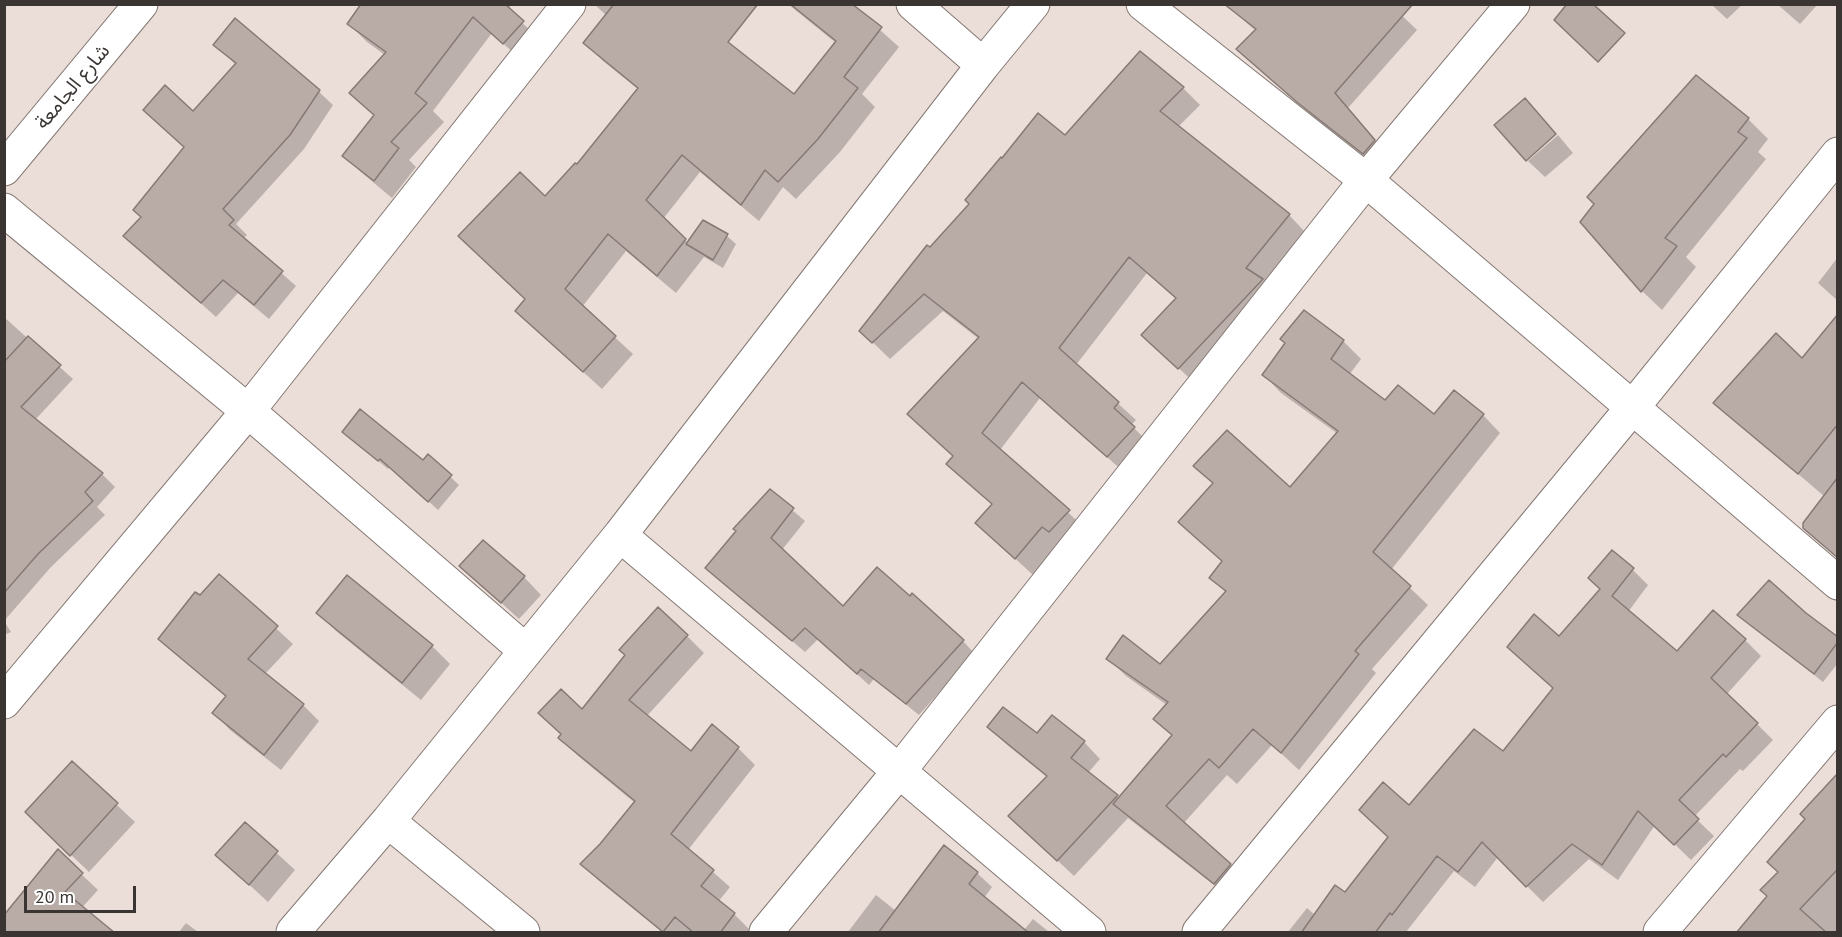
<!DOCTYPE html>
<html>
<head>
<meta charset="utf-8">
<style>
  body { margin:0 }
  #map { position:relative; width:1842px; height:937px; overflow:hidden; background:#ebddd8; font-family:"PT Sans",sans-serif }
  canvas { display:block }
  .frame { position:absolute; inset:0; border:6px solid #3a3533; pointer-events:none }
  .scale { position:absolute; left:24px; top:886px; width:112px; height:27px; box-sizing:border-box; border:3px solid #3a3533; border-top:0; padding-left:8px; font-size:18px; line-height:21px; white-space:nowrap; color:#3a3533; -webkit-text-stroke:4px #fff; paint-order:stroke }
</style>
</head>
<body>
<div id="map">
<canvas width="1842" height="937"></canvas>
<div class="frame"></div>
<div class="scale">20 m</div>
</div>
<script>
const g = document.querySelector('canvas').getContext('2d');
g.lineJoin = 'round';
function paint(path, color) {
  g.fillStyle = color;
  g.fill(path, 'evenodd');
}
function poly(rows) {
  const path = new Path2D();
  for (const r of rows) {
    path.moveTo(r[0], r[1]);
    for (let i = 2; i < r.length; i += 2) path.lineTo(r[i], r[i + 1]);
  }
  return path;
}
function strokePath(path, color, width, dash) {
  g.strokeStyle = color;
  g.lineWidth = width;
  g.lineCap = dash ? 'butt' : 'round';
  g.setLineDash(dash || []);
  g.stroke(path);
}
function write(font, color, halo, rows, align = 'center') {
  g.font = font + ' "PT Sans","Noto Sans Arabic",sans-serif';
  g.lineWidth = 4.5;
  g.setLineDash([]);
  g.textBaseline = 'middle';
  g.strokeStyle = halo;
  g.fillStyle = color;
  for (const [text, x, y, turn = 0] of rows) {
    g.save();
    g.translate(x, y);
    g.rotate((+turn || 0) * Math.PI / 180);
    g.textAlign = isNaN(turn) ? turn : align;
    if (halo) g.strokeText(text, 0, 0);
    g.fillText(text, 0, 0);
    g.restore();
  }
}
paint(poly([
  [363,4,512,4,508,9,540,40,522,61,492,33,433,111,444,122,409,160,416,167,392,198,362,173,344,156,375,116,385,55,367,42,349,24],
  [594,4,687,4,647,57,794,96,836,43,788,4,851,4,899,47,862,94,875,107,840,152,796,199,783,187,759,221,700,172,663,219,689,244,704,222,727,236,736,244,723,268,704,257,676,293,626,251,582,307,633,354,602,389,535,328,525,301,545,198,577,166,639,90,603,61,585,43,607,16],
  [1225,4,1390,4,1417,30,1348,108,1388,155,1378,167,1314,117,1253,63,1256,31],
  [1711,4,1743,4,1727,19],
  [1777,4,1818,4,1800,24],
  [215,45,318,91,333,105,304,149,236,224,247,235,243,239,296,286,269,319,238,293,216,317,126,236,142,218,186,147,193,113,236,65],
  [1696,77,1748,119,1768,139,1758,152,1766,159,1686,257,1696,267,1662,310,1642,291],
  [1183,88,1200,105,1178,127,1289,215,1306,233,1197,385,1161,352,1176,299,1147,273,1076,365,1136,420,1131,425,1151,445,1125,473,1040,398,1000,450,1086,529,1033,575,995,540,993,505,948,464,954,457,979,339,943,311,890,359,861,331,930,249,1066,137],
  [1558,135,1573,153,1545,177,1528,161],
  [1838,257,1838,301,1818,283],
  [1304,312,1343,341,1361,359,1349,375,1386,402,1434,416,1483,415,1500,433,1391,570,1428,605,1372,669,1376,673,1299,770,1272,745,1237,784,1227,775,1183,824,1248,882,1233,900,1128,818,1074,876,1027,832,1047,777,1006,744,989,727,1084,742,1100,759,1088,773,1120,799,1173,736,1155,719,1167,705,1126,676,1108,659,1161,666,1226,593,1211,577,1223,562,1214,484,1195,466,1290,489,1338,434,1281,393,1264,375,1287,344],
  [1838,316,1838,508,1715,403,1803,360],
  [4,317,73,379,35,420,102,474,115,487,97,507,105,515,51,567,4,621],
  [344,432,423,462,428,456,459,485,438,510,390,466,388,469],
  [770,491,805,521,782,550,843,608,963,641,974,653,919,715,874,679,869,685,818,639,805,652,707,568],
  [461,566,524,577,541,595,519,619],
  [1633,570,1648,585,1628,612,1677,653,1745,640,1761,656,1727,694,1773,740,1743,771,1740,769,1694,817,1714,836,1691,860,1655,825,1618,880,1589,859,1543,902,1498,857,1475,887,1454,871,1406,932,1288,932,1307,908,1315,915,1345,894,1390,837,1409,807,1503,754,1555,689,1559,638],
  [219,576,293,644,265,674,303,705,319,721,281,770,230,730,214,713,227,698,160,638],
  [347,577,432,646,450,664,421,700,336,631,318,613],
  [1769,582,1838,644,1838,663,1823,682,1739,615],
  [4,621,11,632,4,635],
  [687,636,704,653,647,716,691,753,738,748,755,765,688,850,730,887,718,902,734,914,751,931,750,932,662,932,599,881,582,864,635,803,577,755,560,738,582,711],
  [72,763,135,822,89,872,45,830],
  [1837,786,1838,932,1741,932,1769,896,1779,872],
  [245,824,295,870,268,902,217,855],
  [58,852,98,890,67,924],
  [977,873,992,887,984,898,1024,930,1033,919,1049,932,848,932,876,895,896,911],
  [186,923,198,932,179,932]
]), '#0003');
const building = poly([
  [361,4,505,4,524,21,503,44,473,17,415,93,427,103,391,142,399,148,374,181,342,156,374,115,349,93,386,52,347,24,361,4],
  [614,4,758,4,728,42,794,94,836,41,790,4,852,4,882,27,844,77,858,88,818,139,778,182,765,170,741,205,682,155,646,200,686,239,657,276,608,234,565,289,616,336,583,372,515,311,525,299,458,236,520,172,545,196,575,163,577,164,638,88,583,43,614,4],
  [1224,4,1413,4,1335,93,1375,140,1363,154,1298,103,1236,49,1256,29,1224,4],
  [1567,4,1593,4,1625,33,1598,62,1554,20,1567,4],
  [235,18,320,90,290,135,223,209,234,220,229,225,283,271,254,305,223,280,201,303,123,236,141,217,133,210,184,147,143,110,165,85,193,111,236,63,213,45,235,18],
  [1140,51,1184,87,1160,111,1290,214,1246,268,1263,279,1178,369,1141,335,1176,298,1129,257,1059,348,1119,402,1114,408,1135,427,1107,457,1022,382,982,433,1070,510,1049,532,1042,527,1015,559,975,523,992,504,946,464,953,456,907,414,979,337,924,294,872,343,859,331,927,245,930,247,969,204,965,200,1001,157,1002,158,1038,113,1065,135,1140,51],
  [1696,75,1749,118,1738,132,1747,138,1665,238,1677,246,1641,292,1580,222,1594,204,1587,197,1696,75],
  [1525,98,1556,134,1526,161,1494,125,1525,98],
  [703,220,728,234,713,260,686,244,703,220],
  [1304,310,1344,340,1331,359,1385,400,1398,385,1434,414,1454,390,1484,414,1373,552,1411,586,1355,651,1359,654,1281,753,1253,729,1219,768,1209,759,1166,806,1231,864,1214,884,1113,804,1172,735,1153,719,1168,702,1106,659,1123,635,1160,664,1226,591,1209,578,1222,561,1178,522,1213,483,1193,466,1227,430,1290,487,1338,431,1262,375,1285,343,1280,339,1304,310],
  [1838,314,1838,424,1798,474,1713,403,1776,333,1802,358,1838,314],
  [28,336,61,365,21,407,103,473,85,492,93,501,38,554,4,593,4,362,28,336],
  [360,409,423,460,428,454,452,475,428,502,380,459,378,461,342,432,360,409],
  [1838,477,1838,558,1803,528,1803,523,1838,477],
  [770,489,794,508,771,538,843,606,877,567,910,596,912,593,964,640,906,704,861,669,857,674,805,628,792,641,705,568,736,531,733,529,770,489],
  [483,540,525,576,501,603,459,566,483,540],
  [1612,550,1634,568,1612,596,1677,651,1713,610,1746,639,1711,678,1758,723,1726,757,1723,754,1679,800,1699,819,1674,845,1638,811,1602,865,1572,844,1526,887,1482,842,1458,872,1437,856,1392,915,1390,913,1375,933,1301,933,1335,885,1345,892,1388,837,1359,810,1383,782,1409,805,1474,729,1503,751,1553,688,1507,647,1534,614,1559,636,1600,589,1588,578,1612,550],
  [219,574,278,626,248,659,304,704,264,755,212,713,226,696,158,639,195,592,200,595,219,574],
  [347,575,433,645,402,683,316,613,347,575],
  [1769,580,1806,613,1838,637,1838,642,1814,674,1737,615,1769,580],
  [658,607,688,635,629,700,691,751,712,724,739,747,671,834,714,870,701,886,735,913,720,933,694,933,675,917,663,932,580,864,600,844,635,801,558,738,561,734,538,713,561,689,582,709,625,655,619,650,658,607],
  [1003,707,1037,733,1052,715,1085,741,1071,758,1118,795,1057,861,1008,816,1047,776,987,727,1003,707],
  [72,761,118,803,70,856,25,812,72,761],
  [1838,773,1838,869,1800,909,1827,933,1736,933,1767,896,1760,890,1778,872,1767,862,1805,819,1800,814,1838,773],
  [245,822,278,851,249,885,215,855,245,822],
  [944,845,978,872,969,884,1029,933,878,933,944,845],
  [58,849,83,873,65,892,115,933,4,933,4,915,58,849]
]);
paint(building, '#b9aca7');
strokePath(building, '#867975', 1.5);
const minor = poly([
  [913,4,983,65],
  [1143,4,1366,180,1838,583],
  [4,169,141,4],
  [4,210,248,411,526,651],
  [620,535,1089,932],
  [4,702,248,411,569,4],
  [388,821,523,932],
  [293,932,388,821,620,535,983,65,1033,4],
  [766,932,900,770,1366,180,1513,4],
  [1199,932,1632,408,1838,154],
  [1660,932,1838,722]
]);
strokePath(minor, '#847873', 35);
strokePath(minor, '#fff', 33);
write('20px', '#3a3533', '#fff', [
  ["شارع الجامعة",73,87,-50]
]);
</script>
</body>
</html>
